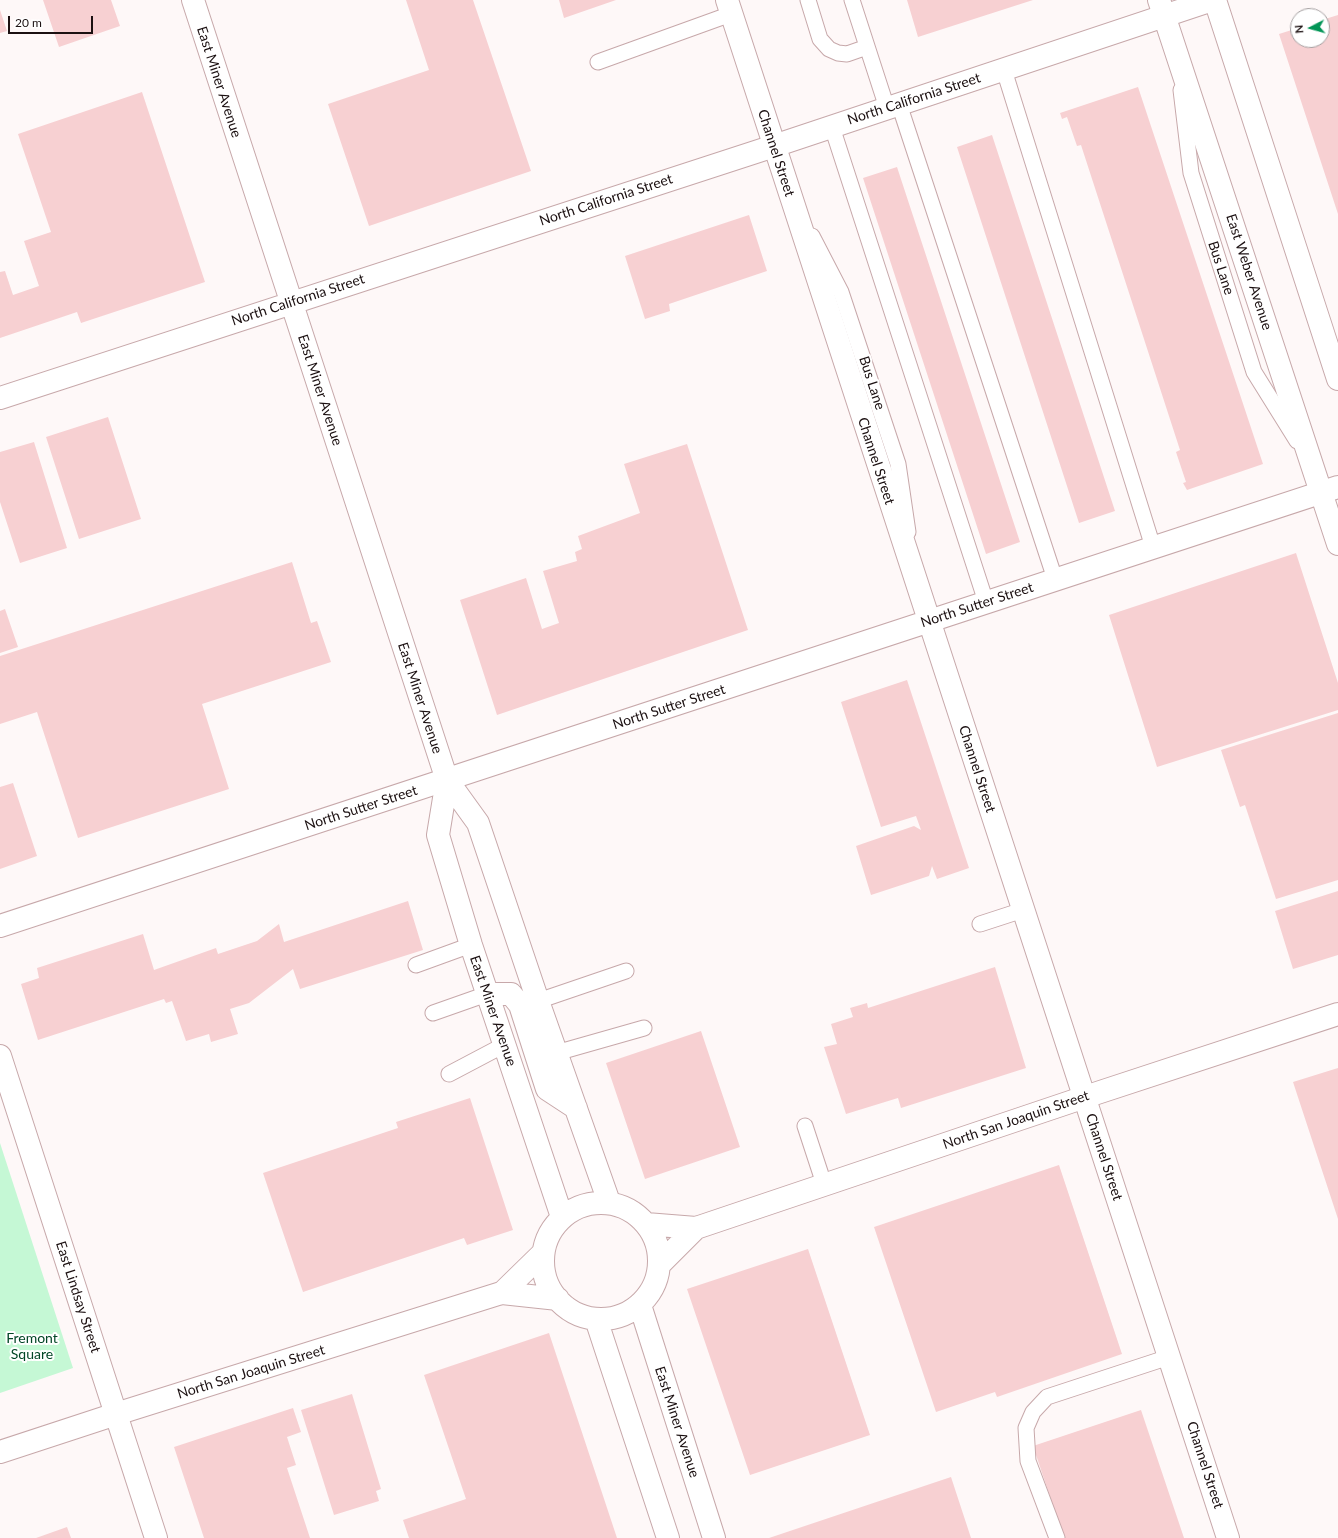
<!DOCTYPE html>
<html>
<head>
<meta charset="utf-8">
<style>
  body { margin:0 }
  #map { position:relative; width:1338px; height:1538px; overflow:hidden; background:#fef8f8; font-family:Lato,sans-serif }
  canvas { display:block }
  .north { position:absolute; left:1290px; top:8px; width:40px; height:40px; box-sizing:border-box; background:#fff; border:1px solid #a49fa0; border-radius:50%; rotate:264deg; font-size:11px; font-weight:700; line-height:16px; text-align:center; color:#1b1011 }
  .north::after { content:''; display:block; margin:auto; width:14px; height:18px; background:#029556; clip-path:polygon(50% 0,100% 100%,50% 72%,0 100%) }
  .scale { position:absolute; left:8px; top:16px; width:85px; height:18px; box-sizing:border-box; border:2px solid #1b1011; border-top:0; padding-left:5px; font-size:12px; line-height:14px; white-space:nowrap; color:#1b1011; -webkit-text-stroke:3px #fff; paint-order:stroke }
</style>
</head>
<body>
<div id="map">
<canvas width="1338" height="1538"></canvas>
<div class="north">N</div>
<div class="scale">20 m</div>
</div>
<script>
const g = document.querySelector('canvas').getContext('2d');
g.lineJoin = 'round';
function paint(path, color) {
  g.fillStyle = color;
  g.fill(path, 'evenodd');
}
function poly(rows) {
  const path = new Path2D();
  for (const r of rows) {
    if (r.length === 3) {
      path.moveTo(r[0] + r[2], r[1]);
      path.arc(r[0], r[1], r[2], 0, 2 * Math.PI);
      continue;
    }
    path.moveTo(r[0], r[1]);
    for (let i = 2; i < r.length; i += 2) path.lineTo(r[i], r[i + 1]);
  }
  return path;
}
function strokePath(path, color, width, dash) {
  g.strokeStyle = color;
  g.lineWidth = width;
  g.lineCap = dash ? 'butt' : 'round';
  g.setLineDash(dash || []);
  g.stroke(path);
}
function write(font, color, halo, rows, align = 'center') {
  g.font = font + ' Lato,sans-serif';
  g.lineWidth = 4;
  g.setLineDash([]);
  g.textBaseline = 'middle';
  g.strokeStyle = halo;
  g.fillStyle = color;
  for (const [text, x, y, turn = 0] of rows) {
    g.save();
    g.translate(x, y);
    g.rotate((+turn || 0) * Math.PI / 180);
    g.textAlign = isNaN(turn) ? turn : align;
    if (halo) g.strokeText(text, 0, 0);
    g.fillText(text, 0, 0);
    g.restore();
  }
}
paint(poly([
  [0,1143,73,1368,0,1393]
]), '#c5f8d5');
paint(poly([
  [43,0,111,0,120,26,59,47],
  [406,0,473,0,531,171,369,226,328,104,429,70],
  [559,0,616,0,564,18],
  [907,0,1033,0,918,37],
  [0,10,7,31,0,33],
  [1338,15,1338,214,1279,34,1298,28,1298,40,1322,40,1322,20],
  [1138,87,1263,464,1187,490,1183,483,1186,482,1176,452,1180,450,1081,145,1077,146,1067,117,1062,119,1060,113],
  [142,92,205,282,81,323,77,312,0,338,0,272,5,271,13,295,39,286,24,241,51,232,18,134],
  [992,135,1115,511,1079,523,957,147],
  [897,167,1020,542,986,554,863,178],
  [749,215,767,271,669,304,670,311,645,319,625,256],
  [108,417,141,519,79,539,46,437],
  [34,442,67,548,20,563,0,502,0,452],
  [687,444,748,630,497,715,460,600,526,578,542,629,559,623,543,571,577,561,575,552,582,549,578,536,640,513,624,464],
  [1296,553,1338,683,1338,710,1157,767,1109,615],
  [292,562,311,623,317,621,331,662,202,704,229,789,78,838,37,712,0,724,0,656],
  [5,609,18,647,0,653,0,611],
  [907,680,969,868,937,879,932,866,929,876,871,895,856,846,914,826,921,830,916,816,881,827,841,702],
  [1338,713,1338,880,1276,899,1245,805,1240,807,1221,750],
  [13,783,37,856,0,869,0,787],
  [1338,891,1338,955,1293,969,1275,911],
  [408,901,423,950,300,989,293,969,249,1003,230,1009,238,1034,211,1042,209,1034,186,1041,172,1001,166,1003,164,999,38,1040,21,984,39,978,37,968,143,934,154,970,216,948,218,954,257,941,279,924,284,942],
  [995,967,1026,1068,901,1108,898,1098,846,1114,824,1047,837,1044,831,1024,853,1017,850,1008,867,1003,868,1008],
  [701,1031,740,1147,645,1179,606,1063],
  [1338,1068,1338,1219,1293,1082],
  [470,1098,513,1230,467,1245,464,1238,303,1292,263,1173,398,1128,396,1122],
  [1059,1165,1122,1354,997,1397,995,1392,936,1412,874,1227],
  [808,1249,870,1435,750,1475,687,1289],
  [549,1333,617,1538,409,1538,403,1520,466,1499,424,1375],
  [352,1394,381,1489,376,1491,379,1501,334,1515,301,1410],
  [293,1408,301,1432,287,1437,296,1465,287,1468,310,1538,204,1538,174,1447],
  [1141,1410,1184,1538,1064,1538,1033,1446],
  [951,1477,971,1538,769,1538],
  [67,1527,71,1538,36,1538]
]), '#f7d0d2');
const lane = poly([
  [808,0,820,39,829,49,838,53,847,54,867,47],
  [852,0,887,108],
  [598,62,731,14],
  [1004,70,1153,547],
  [1181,90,1191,173,1254,372,1297,441],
  [899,104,1055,579],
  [832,127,986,602],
  [812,236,841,292,898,464,908,532],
  [980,924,1023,910],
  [416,965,471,945],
  [538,1001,626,971],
  [433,1013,487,994],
  [556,1053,644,1028],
  [449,1074,504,1045],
  [805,1126,824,1184],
  [1057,1538,1028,1461,1026,1428,1033,1412,1047,1397,1169,1357]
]);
const street = poly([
  [727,0,1228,1538],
  [0,926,1338,487],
  [0,1056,156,1538]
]);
const secondary = poly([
  [193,0,447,780,478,823,538,1001,609,1202],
  [1159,0,1338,544],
  [1215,0,1338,379],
  [0,398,774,146,1212,0],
  [447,780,438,835,471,945,562,1217],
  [487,994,511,994,520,1005,547,1089,576,1108],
  [601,1261,58],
  [646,1224,696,1228,1085,1097,1338,1014],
  [659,1265,696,1228],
  [502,1293,558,1299],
  [640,1305,714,1538],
  [596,1319,668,1538],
  [0,1452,116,1414,498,1294,502,1293,542,1254]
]);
strokePath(lane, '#c7a8aa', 17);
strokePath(street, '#c7a8aa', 24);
strokePath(secondary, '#c7a8aa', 24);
strokePath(lane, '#fff', 15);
strokePath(street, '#fff', 22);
strokePath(secondary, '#fff', 22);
write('14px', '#1b1011', '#fff', [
  ["East Miner Avenue",219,82,72],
  ["North California Street",914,99,-18],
  ["Channel Street",776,153,72],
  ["North California Street",606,200,-18],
  ["Bus Lane",1221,268,72],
  ["East Weber Avenue",1249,272,72],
  ["North California Street",298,300,-18],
  ["Bus Lane",872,383,72],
  ["East Miner Avenue",320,390,72],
  ["Channel Street",876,461,72],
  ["North Sutter Street",977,605,-18],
  ["East Miner Avenue",420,698,72],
  ["North Sutter Street",669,707,-18],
  ["Channel Street",977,769,72],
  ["North Sutter Street",361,808,-18],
  ["East Miner Avenue",493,1011,71],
  ["North San Joaquin Street",1016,1120,-19],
  ["Channel Street",1104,1157,72],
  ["East Lindsay Street",78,1297,72],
  ["North San Joaquin Street",251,1372,-17],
  ["East Miner Avenue",677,1422,72],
  ["Channel Street",1205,1465,72]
]);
write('14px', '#024626', '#fff', [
  ["Fremont",32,1338],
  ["Square",32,1354]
]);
</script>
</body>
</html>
